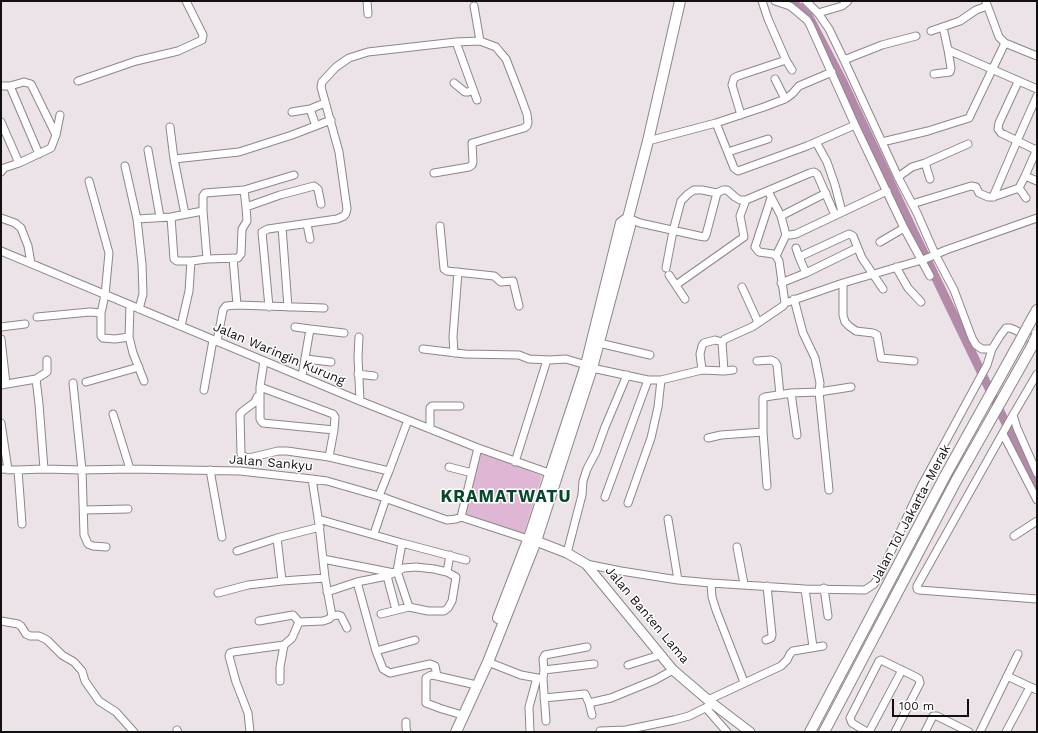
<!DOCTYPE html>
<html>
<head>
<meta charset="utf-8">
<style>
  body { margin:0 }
  #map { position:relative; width:1038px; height:733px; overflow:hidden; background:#ece3e9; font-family:"Work Sans",sans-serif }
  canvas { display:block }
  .frame { position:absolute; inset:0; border:2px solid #120f11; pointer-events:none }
  .scale { position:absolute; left:892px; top:699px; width:77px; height:18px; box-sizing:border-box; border:2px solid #120f11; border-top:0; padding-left:5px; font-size:12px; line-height:14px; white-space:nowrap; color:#120f11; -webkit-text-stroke:3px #fff; paint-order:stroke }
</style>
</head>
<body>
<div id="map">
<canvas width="1038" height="733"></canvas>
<div class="frame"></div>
<div class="scale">100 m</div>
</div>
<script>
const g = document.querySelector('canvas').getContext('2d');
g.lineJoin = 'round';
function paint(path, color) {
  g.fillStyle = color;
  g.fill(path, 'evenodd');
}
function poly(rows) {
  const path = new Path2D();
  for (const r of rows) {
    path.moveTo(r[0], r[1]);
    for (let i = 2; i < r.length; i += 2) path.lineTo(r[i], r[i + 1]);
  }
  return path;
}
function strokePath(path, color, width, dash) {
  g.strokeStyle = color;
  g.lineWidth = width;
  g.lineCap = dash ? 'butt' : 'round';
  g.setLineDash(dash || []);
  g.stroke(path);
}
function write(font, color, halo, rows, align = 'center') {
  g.font = font + ' "Work Sans",sans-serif';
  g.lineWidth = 3;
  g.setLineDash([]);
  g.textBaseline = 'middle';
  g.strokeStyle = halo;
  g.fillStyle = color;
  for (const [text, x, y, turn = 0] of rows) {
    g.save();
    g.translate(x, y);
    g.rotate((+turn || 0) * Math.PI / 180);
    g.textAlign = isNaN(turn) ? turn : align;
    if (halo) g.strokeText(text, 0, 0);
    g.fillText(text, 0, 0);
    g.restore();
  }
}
paint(poly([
  [482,451,542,476,523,536,465,514]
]), '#dfb6d3');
strokePath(poly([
  [787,1,799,7,809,17,842,80,919,243,1037,488]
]), '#b38ba8', 9);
const minor = poly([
  [367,1,368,14],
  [762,1,768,19,786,60,792,70],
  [775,1,790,6,795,10,807,20,810,25,855,125,904,228,930,276],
  [986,2,999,37,1005,43],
  [474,6,480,41],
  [818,13,842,6,848,1],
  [943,27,948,50,1037,89],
  [931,31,960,21,976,10,987,6],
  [456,42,477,100],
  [844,60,882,45,916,36],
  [934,74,950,72,951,68,948,50],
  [775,79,785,99],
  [78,81,136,61,178,51,202,40,203,35,186,1],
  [1018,82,999,123,998,129,1001,133,1036,150],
  [454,83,465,92,468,92,473,90],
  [1,86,10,86,24,82,31,84,56,135],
  [10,86,39,154],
  [310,109,316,126],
  [292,112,310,109,325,103],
  [741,115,732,85,734,78,738,76,786,60],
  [1,122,19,163],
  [716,123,734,168,738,171,807,146,855,125],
  [170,127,174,159,185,214],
  [648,141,716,123,764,107,785,99,792,94,799,86,832,72],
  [816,142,827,162,835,185,842,212],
  [882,142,928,131,969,118,1005,43,1037,56],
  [1037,149,1025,176,1037,181],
  [148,150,160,217],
  [728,152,768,139],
  [174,159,239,152,292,135,331,120],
  [925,163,930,179],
  [125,166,137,219],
  [1,172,4,168,19,163,51,148,56,135,60,115],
  [898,177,912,167,925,163,968,144],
  [89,181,109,253,105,295,101,313,101,336,103,338,115,339,129,337],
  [1019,188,1026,198],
  [244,190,294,175],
  [770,195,781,216,826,193],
  [993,197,1017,141,1037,96],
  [771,198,755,247,759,252,773,254,776,256,779,261,785,303,843,283,925,259,946,250,1037,218],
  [912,204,971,186,976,187,979,193,988,197,993,197,1019,188,1025,176],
  [203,211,207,259,238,258,241,254,242,229,247,221,246,207],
  [781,216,786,235,790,235,796,234,887,191],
  [171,217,174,259,177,261,191,261,207,259],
  [1,218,15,223,21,228,28,246,31,263],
  [628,218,640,223,699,236,705,237,706,235,717,193],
  [307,224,310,239],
  [440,226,444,269,447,271,494,276,501,282,513,281,519,306],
  [282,227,288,307],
  [880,242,904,228],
  [796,248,799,257],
  [1,251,360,401,478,448,549,473],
  [776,256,786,235],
  [233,258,237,305],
  [896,267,908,288,921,302],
  [666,268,673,231,681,201,688,194,694,190,702,190,717,193,723,190,727,190,735,197,740,200,746,200,810,173,814,172,817,174,835,215],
  [806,273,799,257,849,234,853,236,862,258,883,289],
  [669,275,685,299],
  [781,283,806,273,857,248],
  [843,283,843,315,845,322,849,326,856,331,873,333,877,335,881,358,914,361],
  [676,285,744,237,740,216,746,200],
  [742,287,758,322],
  [130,306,129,337,133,353,144,381],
  [269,307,262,232,268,229,337,219,344,216,346,213,347,209,339,152,321,87,322,82,336,67,349,58,368,52,456,42,480,41,496,47,500,52,506,59,520,95,527,114,528,122,527,126,524,128,472,143,473,162,472,165,469,167,434,173],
  [139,309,143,294,142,264,137,219,171,217,203,211,203,196,205,193,244,190,246,207,280,195,314,186,318,189,321,204],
  [37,317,90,312,101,313],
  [181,326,189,291,191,261],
  [1,327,25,324],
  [295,327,310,329],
  [359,337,358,357,360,401],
  [1,339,6,384],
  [217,341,223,310,226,306,237,305,324,308],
  [599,343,650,355],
  [423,349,465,354,519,355,529,359,550,360,566,359,586,365],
  [992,349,1000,336,1006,328,1010,328,1015,330,1037,342],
  [454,353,453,337,458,272],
  [306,359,331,362],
  [264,361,260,387,260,419,262,422,263,423,334,430],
  [757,361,771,360,775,362,777,365,780,395],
  [592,368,648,380,661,380,702,370,724,371,722,342,725,339,752,327,783,306,785,303],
  [702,370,700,354,702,346,704,343,715,340,722,342],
  [724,371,733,370],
  [358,374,374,376],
  [1037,374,1013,415,1017,428,1037,473],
  [302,376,310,329,344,333],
  [36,379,39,404,44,469],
  [86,382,139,367],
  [73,383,82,470,84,535,88,544,93,546,106,547],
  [1,385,36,379,47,372,47,360],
  [260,387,333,414,335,417,334,430,329,457],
  [204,390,213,340],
  [791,393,797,435],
  [260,395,257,397,255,402,243,411,240,414,241,454,245,457,249,458,278,451,287,451,329,457,389,471,408,420],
  [113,414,130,469],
  [1013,415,917,586,917,589,919,590,1037,599],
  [1,423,8,470],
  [430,429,430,408,432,406,460,406],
  [1003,434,1037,500],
  [708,438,721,435,763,432],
  [515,462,547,360],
  [449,467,472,473],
  [1,469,18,470,44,469,82,470,130,469,240,471,312,479,327,481,379,496,447,520,456,519,461,517,528,539],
  [18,470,22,524],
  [210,470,222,537],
  [767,486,763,432,763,398,765,397,791,393,819,392,820,383,815,358,803,333,794,299],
  [829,490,819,392,851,387],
  [379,496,389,471],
  [605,497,648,380],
  [628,503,651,438,658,407,661,380],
  [84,510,128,509],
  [461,517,478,448],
  [318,519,402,543,397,571,409,607],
  [668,519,678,580],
  [374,534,386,498],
  [1014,536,1037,521],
  [277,538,282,581],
  [402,543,466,560],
  [737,547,744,584],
  [237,551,277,538,320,527],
  [567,553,582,495,583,481,587,469,596,452,605,427,627,375],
  [323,559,394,573],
  [586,564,621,571,678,580,711,583,805,589,865,590,874,584,880,575,921,487,987,365,992,349,982,349,976,345,972,338,954,290,935,254,917,213,898,177,844,60,829,29,818,13,806,1],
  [447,572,450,555],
  [387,576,396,610],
  [357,582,376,651,383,669,390,673,430,664,435,666,437,676],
  [711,583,712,597,716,610,744,682],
  [824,588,828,616],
  [805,589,813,647],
  [327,592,357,582,387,576,404,568,416,567,434,569,447,572,456,577,452,601,448,608,444,611,428,611,409,607,381,614],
  [218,593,248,585,282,581,325,578],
  [332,616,338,615,341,616,347,628],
  [1,621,18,624,21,626,26,634,30,636,39,636,47,640,62,655,74,662,82,671,85,681,99,701,116,712,134,732],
  [259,621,293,615,299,622,323,621,329,619,332,616,325,578,319,524,312,479],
  [766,640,771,638,772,635,767,586],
  [376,651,415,640],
  [488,662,521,675,543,679,544,670,594,664],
  [628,665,660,655],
  [544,670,543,659,545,655,587,647],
  [1007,676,1037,690],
  [543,679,546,721],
  [280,681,280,667,284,645],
  [544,698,585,694,589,703,592,715],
  [708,700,781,666,787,660,790,654,793,651,823,646],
  [589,703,611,698,655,680,673,670],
  [706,708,727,732],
  [459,714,442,709,426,703,426,678,431,675,437,676,472,684],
  [406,722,406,728,407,732],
  [177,730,178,732],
  [600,731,626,730,674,720,689,716,713,704],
  [250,732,248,713,236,682,229,656,230,653,233,652,284,645,292,638,299,622],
  [530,732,529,707,537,678],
  [867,732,852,723,850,718,879,661,881,660,916,677,919,679,920,683,895,732],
  [869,732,902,670],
  [925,732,933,716,937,716,969,732],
  [980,732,1018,654],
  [1006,732,1030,687]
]);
const major = poly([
  [536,541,567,553,586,564,673,670,708,700,750,732]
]);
const highway = poly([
  [1028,326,1037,310],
  [498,618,530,535,586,365,621,223,628,218],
  [456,732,488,662,536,541,592,368,630,226,628,218,648,141,680,1],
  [810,732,945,476,1020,341],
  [824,732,956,481,1031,348]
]);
strokePath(minor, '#8d858b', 9);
strokePath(major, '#8d858b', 11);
strokePath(highway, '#8d858b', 12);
strokePath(minor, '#fff', 7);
strokePath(major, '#fff', 9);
strokePath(highway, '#fff', 10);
const highwayBridge = poly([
  [1020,341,1028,326],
  [1031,348,1037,335]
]);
strokePath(highwayBridge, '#8d858b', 12, []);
strokePath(highwayBridge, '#fff', 10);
write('13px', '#120f11', '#fff', [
  ["Jalan Waringin Kurung",279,354,23],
  ["Jalan Sankyu",271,463,5],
  ["Jalan Tol Jakarta–Merak",911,514,-62],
  ["Jalan Banten Lama",647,615,50]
]);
g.letterSpacing = '1px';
write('bold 17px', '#06482a', '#fff', [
  ["KRAMATWATU",506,497]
]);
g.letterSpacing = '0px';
</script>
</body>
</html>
